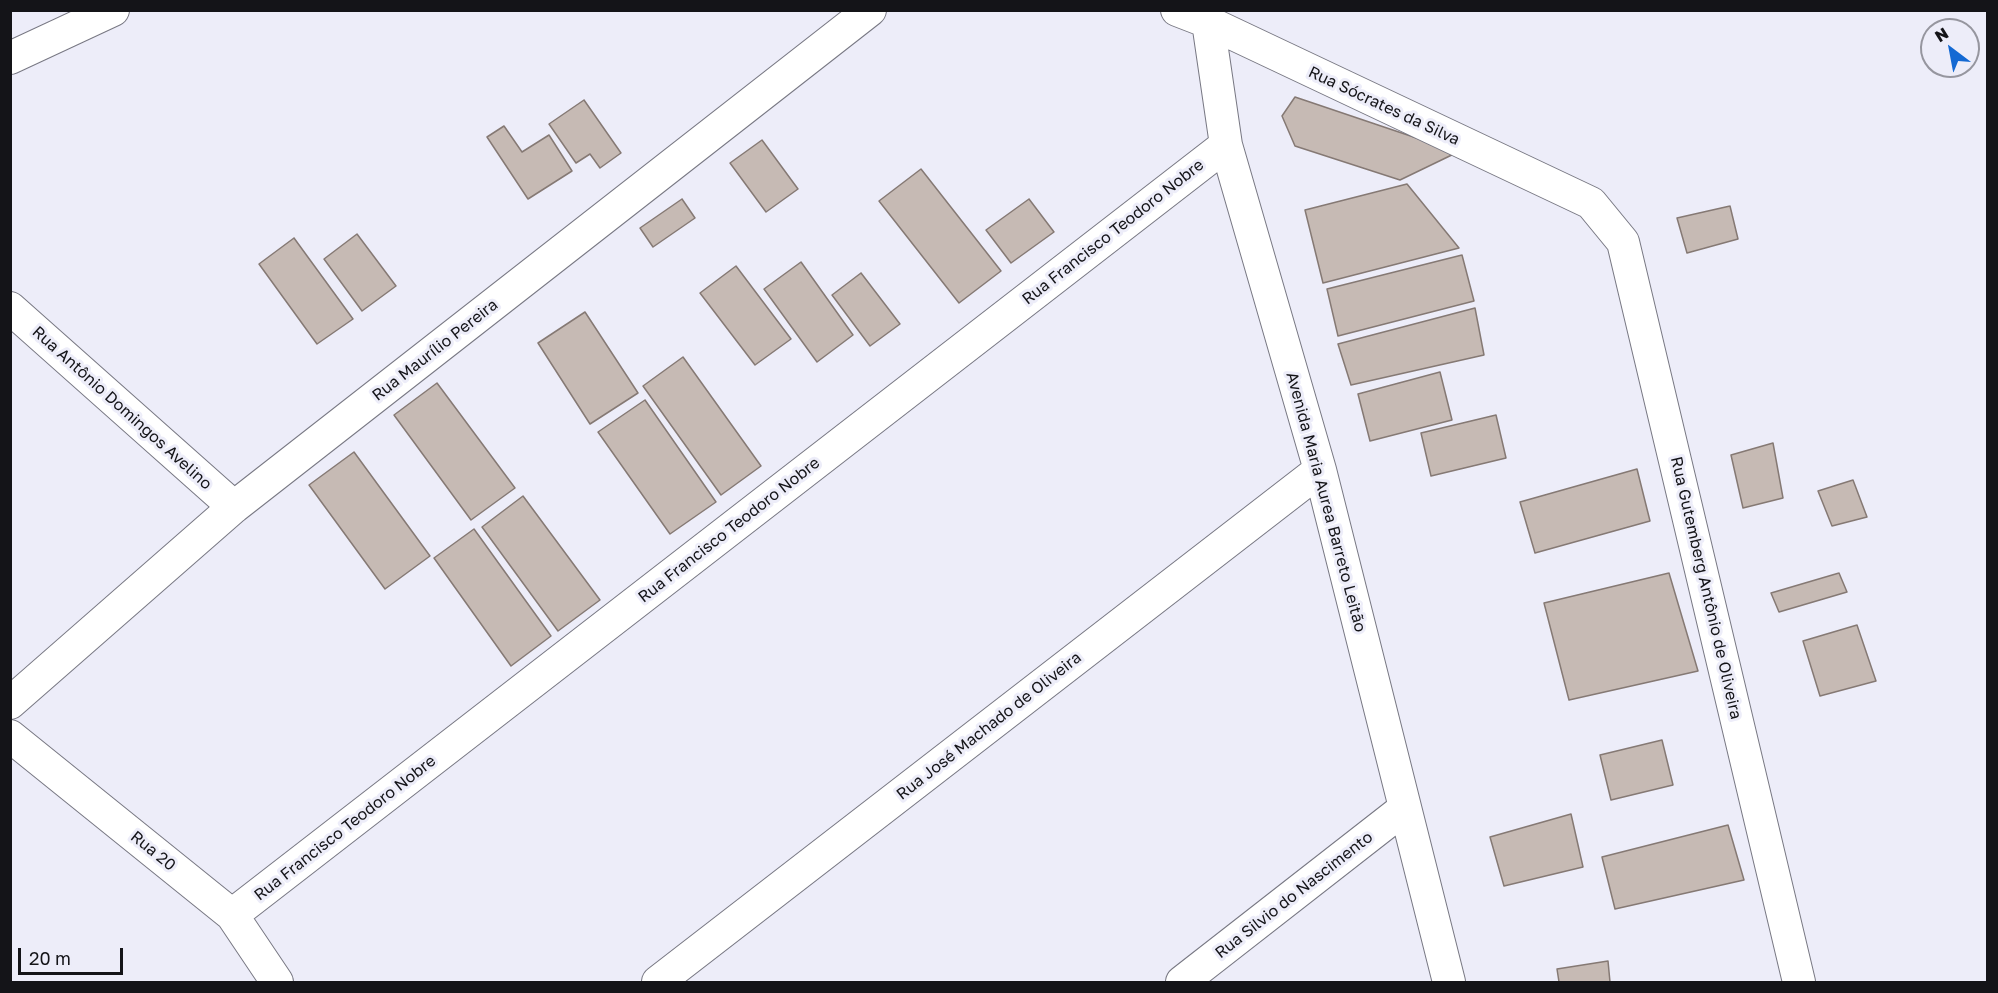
<!DOCTYPE html>
<html>
<head>
<meta charset="utf-8">
<style>
  body { margin:0 }
  #map { position:relative; width:1998px; height:993px; overflow:hidden; background:#ededf9; font-family:"Golos Text",sans-serif }
  canvas { display:block }
  .frame { position:absolute; inset:0; border:12px solid #141418; pointer-events:none }
  .north { position:absolute; left:1920px; top:18px; width:60px; height:60px; box-sizing:border-box; background:#ededf9; border:2px solid #96969f; border-radius:50%; rotate:328deg; font-size:16px; font-weight:700; line-height:24px; text-align:center; color:#141418 }
  .north::after { content:''; display:block; margin:auto; width:21px; height:27px; background:#1469d3; clip-path:polygon(50% 0,100% 100%,50% 72%,0 100%) }
  .scale { position:absolute; left:18px; top:948px; width:105px; height:27px; box-sizing:border-box; border:3px solid #141418; border-top:0; padding-left:8px; font-size:18px; line-height:21px; white-space:nowrap; color:#141418; -webkit-text-stroke:4px #ededf9; paint-order:stroke }
</style>
</head>
<body>
<div id="map">
<canvas width="1998" height="993"></canvas>
<div class="frame"></div>
<div class="north">N</div>
<div class="scale">20 m</div>
</div>
<script>
const g = document.querySelector('canvas').getContext('2d');
g.lineJoin = 'round';
function paint(path, color) {
  g.fillStyle = color;
  g.fill(path, 'evenodd');
}
function poly(rows) {
  const path = new Path2D();
  for (const r of rows) {
    path.moveTo(r[0], r[1]);
    for (let i = 2; i < r.length; i += 2) path.lineTo(r[i], r[i + 1]);
  }
  return path;
}
function strokePath(path, color, width, dash) {
  g.strokeStyle = color;
  g.lineWidth = width;
  g.lineCap = dash ? 'butt' : 'round';
  g.setLineDash(dash || []);
  g.stroke(path);
}
function write(font, color, halo, rows, align = 'center') {
  g.font = font + ' "Golos Text",sans-serif';
  g.lineWidth = 6;
  g.setLineDash([]);
  g.textBaseline = 'middle';
  g.strokeStyle = halo;
  g.fillStyle = color;
  for (const [text, x, y, turn = 0] of rows) {
    g.save();
    g.translate(x, y);
    g.rotate((+turn || 0) * Math.PI / 180);
    g.textAlign = isNaN(turn) ? turn : align;
    if (halo) g.strokeText(text, 0, 0);
    g.fillText(text, 0, 0);
    g.restore();
  }
}
const building = poly([
  [1295,97,1458,152,1400,180,1295,146,1282,116,1295,97],
  [584,100,621,153,600,168,590,154,576,163,549,124,584,100],
  [504,126,522,152,549,135,572,171,528,199,487,137,504,126],
  [762,140,798,189,766,212,730,163,762,140],
  [921,169,1001,271,959,303,879,201,921,169],
  [1407,184,1459,248,1323,283,1305,210,1407,184],
  [682,199,695,218,653,247,640,228,682,199],
  [1029,199,1054,232,1011,263,986,230,1029,199],
  [1730,206,1738,239,1687,253,1677,218,1730,206],
  [357,234,396,286,362,311,324,259,357,234],
  [294,238,353,319,317,344,259,264,294,238],
  [1462,255,1474,301,1338,336,1327,289,1462,255],
  [801,262,853,335,817,362,764,289,801,262],
  [736,266,791,339,755,365,700,293,736,266],
  [861,273,900,324,870,346,832,295,861,273],
  [1475,308,1484,355,1351,385,1338,344,1475,308],
  [585,312,638,393,590,424,538,343,585,312],
  [683,357,761,466,721,495,643,386,683,357],
  [1440,372,1452,420,1370,441,1358,394,1440,372],
  [437,383,515,488,471,520,394,415,437,383],
  [645,400,716,502,670,534,598,432,645,400],
  [1496,415,1506,458,1431,476,1421,433,1496,415],
  [1773,443,1783,498,1743,508,1731,455,1773,443],
  [354,452,430,556,385,589,309,485,354,452],
  [1637,469,1650,521,1535,553,1520,502,1637,469],
  [1853,480,1867,517,1832,526,1818,491,1853,480],
  [523,496,600,600,558,631,482,527,523,496],
  [474,529,551,636,511,666,434,558,474,529],
  [1669,573,1698,671,1569,700,1544,603,1669,573],
  [1839,573,1847,592,1779,612,1771,593,1839,573],
  [1857,625,1876,681,1820,696,1803,641,1857,625],
  [1662,740,1673,785,1611,800,1600,755,1662,740],
  [1571,814,1583,867,1504,886,1490,837,1571,814],
  [1728,825,1744,880,1615,909,1602,857,1728,825],
  [1608,961,1610,982,1559,982,1557,969,1608,961]
]);
paint(building, '#c6bab4');
strokePath(building, '#857974', 1.5);
const minor = poly([
  [1177,10,1208,22,1591,203,1623,242,1799,982],
  [1208,22,1226,145,1320,470,1449,982],
  [10,58,113,10],
  [10,308,234,507],
  [10,703,234,507,870,10],
  [10,736,232,915,277,982],
  [232,915,1226,145],
  [658,982,1320,470],
  [1182,982,1405,808]
]);
strokePath(minor, '#787883', 34);
strokePath(minor, '#fff', 32);
write('16px', '#141418', '#ededf9', [
  ["Rua Sócrates da Silva",1384,106,25],
  ["Rua Francisco Teodoro Nobre",1113,232,-38],
  ["Rua Maurílio Pereira",435,350,-38],
  ["Rua Antônio Domingos Avelino",122,408,42],
  ["Avenida Maria Aurea Barreto Leitão",1326,502,75],
  ["Rua Francisco Teodoro Nobre",729,530,-38],
  ["Rua Gutemberg Antônio de Oliveira",1706,588,77],
  ["Rua José Machado de Oliveira",989,726,-38],
  ["Rua Francisco Teodoro Nobre",345,828,-38],
  ["Rua 20",153,851,39],
  ["Rua Silvio do Nascimento",1294,895,-38]
]);
</script>
</body>
</html>
